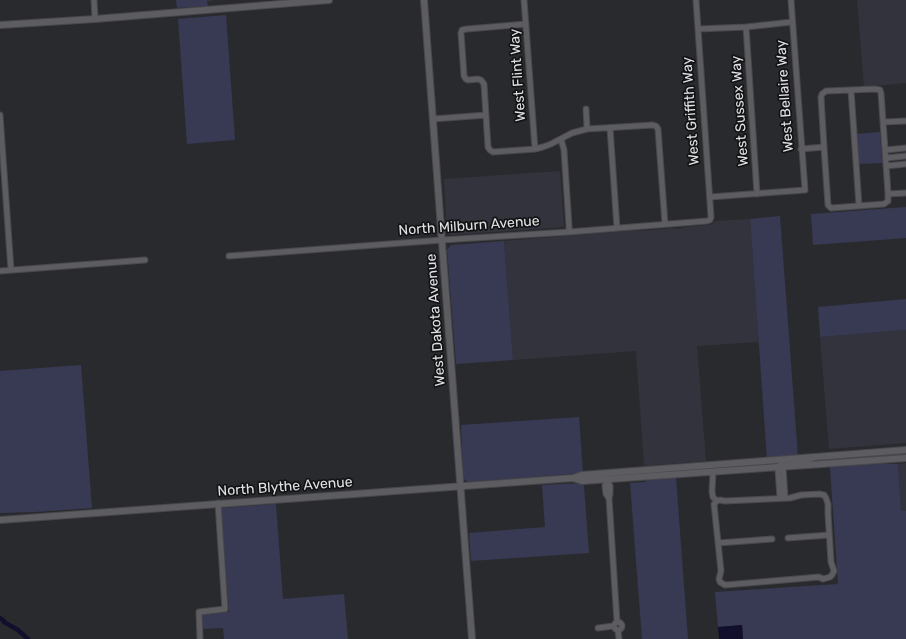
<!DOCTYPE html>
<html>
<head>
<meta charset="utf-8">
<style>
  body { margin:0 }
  canvas { display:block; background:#292a2e }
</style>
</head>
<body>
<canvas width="906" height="639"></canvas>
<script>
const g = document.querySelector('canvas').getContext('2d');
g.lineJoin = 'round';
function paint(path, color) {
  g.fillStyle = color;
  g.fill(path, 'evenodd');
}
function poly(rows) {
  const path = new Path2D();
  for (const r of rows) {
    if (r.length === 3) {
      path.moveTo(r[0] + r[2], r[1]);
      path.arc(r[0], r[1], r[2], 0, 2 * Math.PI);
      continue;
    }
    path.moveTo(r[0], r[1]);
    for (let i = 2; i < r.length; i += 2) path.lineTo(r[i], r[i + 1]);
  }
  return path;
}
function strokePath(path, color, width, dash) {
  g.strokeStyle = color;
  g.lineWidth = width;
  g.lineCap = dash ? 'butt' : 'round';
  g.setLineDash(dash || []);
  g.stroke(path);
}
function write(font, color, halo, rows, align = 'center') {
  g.font = font + ' Rubik,sans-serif';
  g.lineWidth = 3.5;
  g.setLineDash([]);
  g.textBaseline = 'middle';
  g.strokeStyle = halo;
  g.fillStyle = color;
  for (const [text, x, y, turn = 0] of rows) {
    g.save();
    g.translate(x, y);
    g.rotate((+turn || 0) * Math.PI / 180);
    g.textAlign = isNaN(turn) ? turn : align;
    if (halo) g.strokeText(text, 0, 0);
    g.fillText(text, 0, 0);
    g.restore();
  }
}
paint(poly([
  [857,0,906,0,906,83,864,87],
  [560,171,564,227,450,235,447,233,444,179],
  [750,219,759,342,697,346,706,461,644,466,636,351,513,360,504,241,638,230,639,231,676,228,677,229,684,228,686,227,709,225,712,224,715,221],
  [906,330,906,443,829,449,820,337],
  [906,463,906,511,901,511,898,464]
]), '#32333c');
paint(poly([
  [176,0,214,0,207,1,208,6,177,8],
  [226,15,235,140,187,144,178,19],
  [880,132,882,163,857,164,855,134],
  [906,207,906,238,813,245,811,214],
  [780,216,798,457,767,459,750,219],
  [504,241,513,360,456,364,447,250,451,245],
  [906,299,906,330,820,337,818,307],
  [81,365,92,508,35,512,0,513,0,371],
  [579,417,583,473,469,482,465,480,463,477,461,425],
  [864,463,898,464,901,511,906,511,906,639,743,639,742,625,718,627,715,592,838,584,830,467],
  [676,477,688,639,642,639,630,483,646,482,646,479],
  [582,483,584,486,589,553,471,561,469,533,545,527,542,485],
  [276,504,283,599,344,594,348,639,224,639,223,628,203,629,202,614,229,612,221,508]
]), '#383953');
paint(poly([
  [742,625,743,639,719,639,718,627]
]), '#110f2c');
strokePath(poly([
  [0,618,4,621,4,622,18,630,28,639]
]), '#110f2c', 4.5);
const minor = poly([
  [94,0,95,19],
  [524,0,535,149],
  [526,24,467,29,462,30,461,33,464,76,466,79,468,80,478,79,481,80,484,84,488,147,490,150,493,152,535,149,543,147,551,144,572,133,587,129,653,125,656,126,658,129,665,224],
  [746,27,757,194],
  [698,29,746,27,792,22],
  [875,89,880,90,881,93,888,193,888,201,884,204,831,208,828,205,824,147,821,97,822,94,826,91,875,89],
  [851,90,859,206],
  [586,109,587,129],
  [0,115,11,270],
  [433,119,486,115],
  [883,122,906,121],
  [610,128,617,228],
  [561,139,564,150,569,226,569,232],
  [801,149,824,147],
  [885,150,906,148],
  [886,158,906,156],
  [886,166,906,164],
  [888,194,906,193],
  [710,197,805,190,791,0],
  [229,256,442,240,569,232,707,221,710,220,711,217,696,0],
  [0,271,145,260],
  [783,467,785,498],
  [713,472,712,492,713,497,717,501],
  [607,479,610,486,610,494,609,498,617,622],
  [607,479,605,486,606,494,609,498],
  [819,494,824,495,826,498,828,504,828,514,831,562,834,571,832,575,830,577,823,579,819,577,725,585,720,582,719,579,721,571,714,504,717,501,720,500,725,501,790,498,801,495,819,494],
  [780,498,778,470,778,467,780,465,783,463,807,461,813,458],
  [788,538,829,535],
  [718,543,772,539],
  [618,626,4],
  [598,628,613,626],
  [618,630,619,639],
  [200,639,199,612,225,609,218,503]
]);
const tertiary = poly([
  [424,0,444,269,472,639],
  [0,25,95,19,329,0],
  [573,478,582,481,906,458],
  [0,520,573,478,582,475,906,450]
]);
strokePath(minor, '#48484c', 7);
strokePath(tertiary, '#48484c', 8);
strokePath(minor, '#5c5c61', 5);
strokePath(tertiary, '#5c5c61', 6);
write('14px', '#e2e2e5', '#121314', [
  ["West Flint Way",518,75,-94],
  ["West Bellaire Way",785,96,-94],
  ["West Griffith Way",691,111,-94],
  ["West Sussex Way",740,111,-94],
  ["North Milburn Avenue",469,226,-4],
  ["West Dakota Avenue",436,320,-94],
  ["North Blythe Avenue",285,487,-4]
]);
</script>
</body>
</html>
